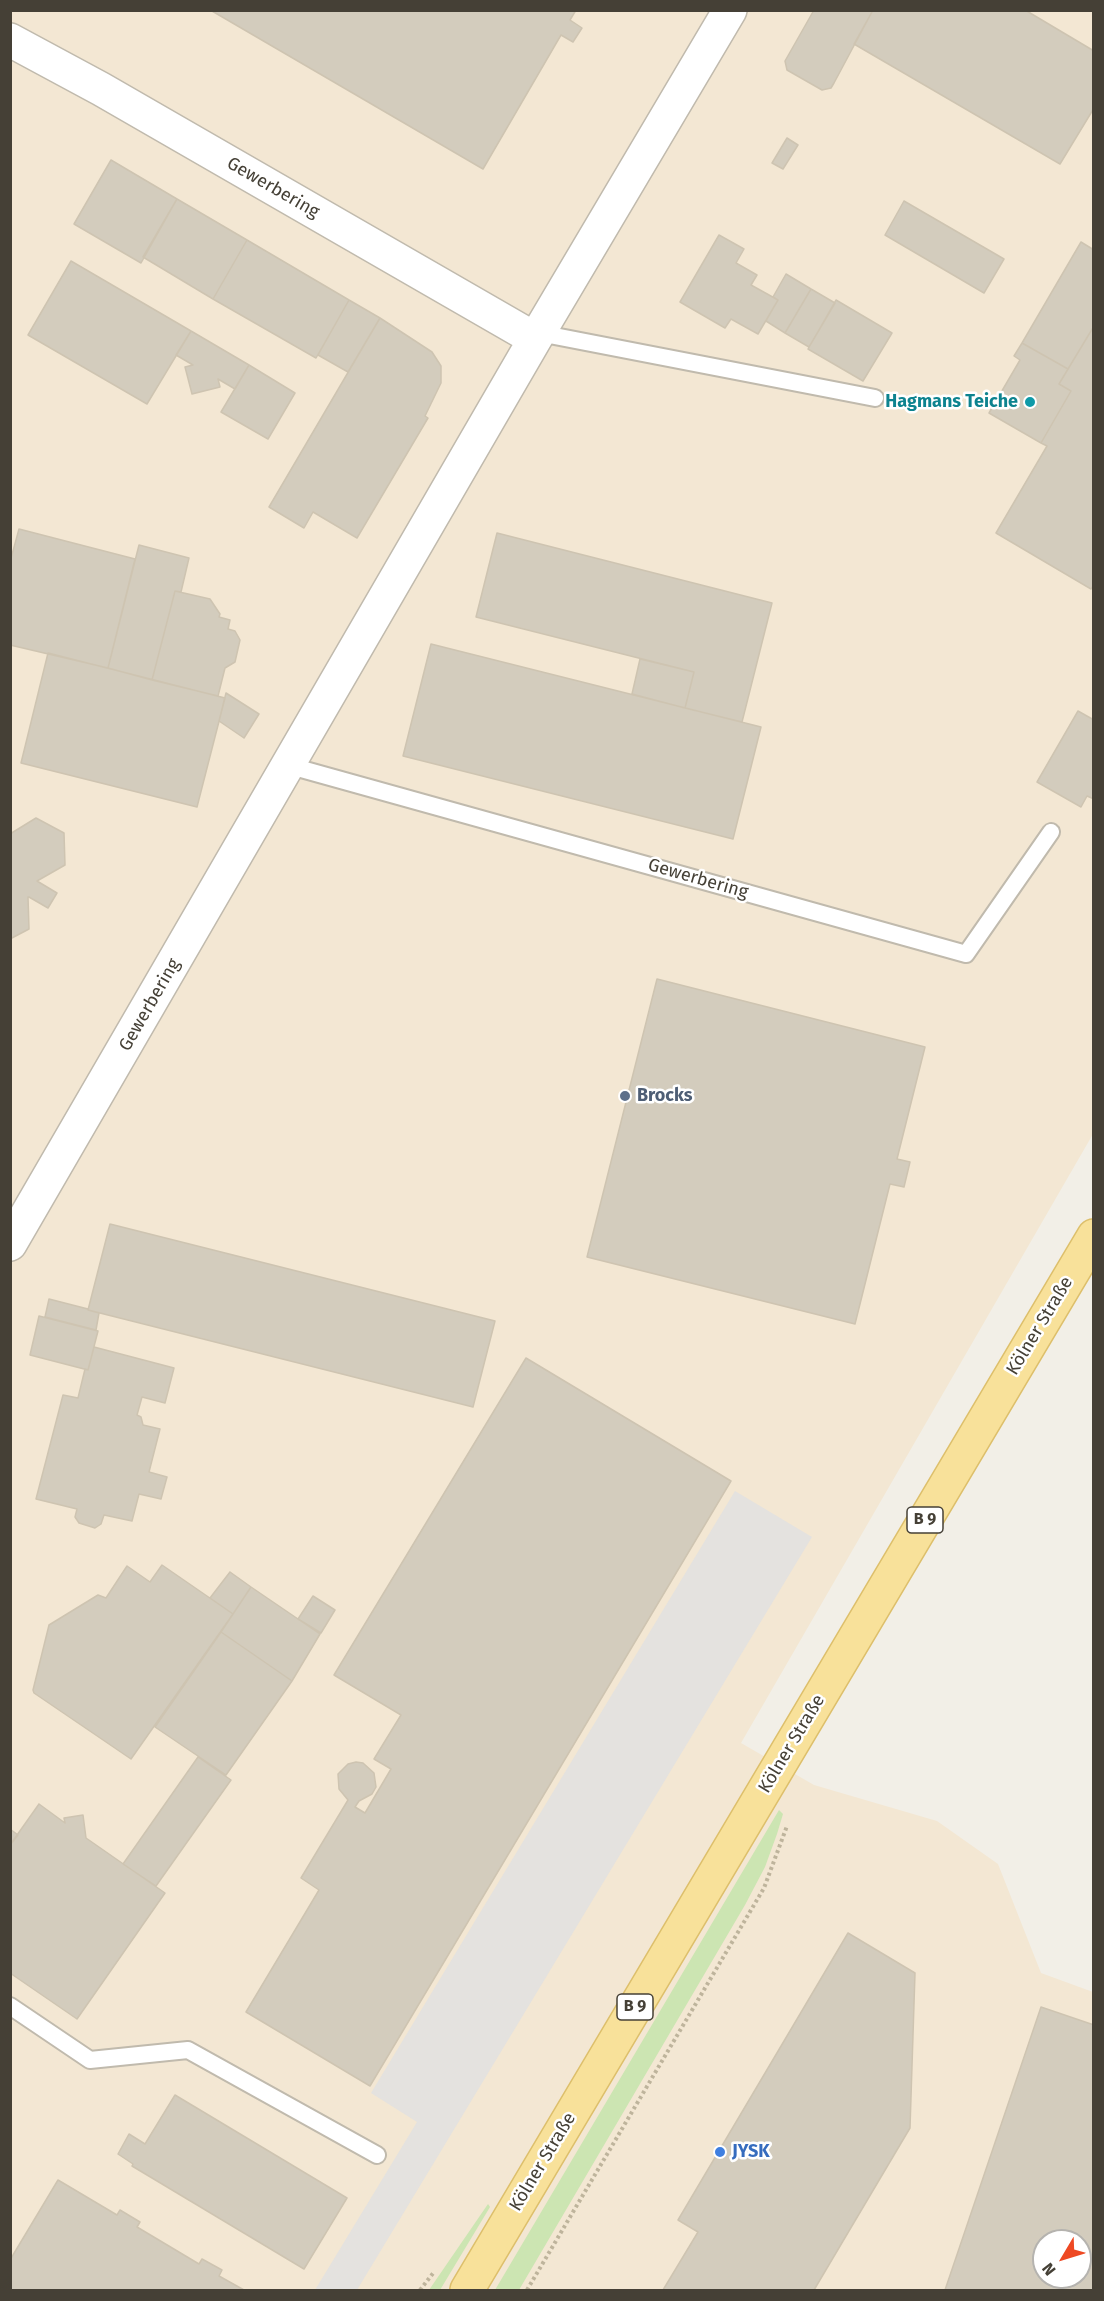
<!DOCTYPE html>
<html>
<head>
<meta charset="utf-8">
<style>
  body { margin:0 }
  #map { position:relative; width:1104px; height:2301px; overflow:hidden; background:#f2efe7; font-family:"Fira Sans",sans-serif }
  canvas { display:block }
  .frame { position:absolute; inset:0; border:12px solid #454036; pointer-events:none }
  .north { position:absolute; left:1032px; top:2229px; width:60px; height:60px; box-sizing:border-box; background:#fff; border:2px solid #b5b3af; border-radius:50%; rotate:232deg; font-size:16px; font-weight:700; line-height:24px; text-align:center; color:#454036 }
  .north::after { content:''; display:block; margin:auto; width:21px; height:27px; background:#ee4923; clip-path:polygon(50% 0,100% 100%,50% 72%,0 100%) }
</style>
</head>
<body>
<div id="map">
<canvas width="1104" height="2301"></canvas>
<div class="frame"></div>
<div class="north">N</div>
</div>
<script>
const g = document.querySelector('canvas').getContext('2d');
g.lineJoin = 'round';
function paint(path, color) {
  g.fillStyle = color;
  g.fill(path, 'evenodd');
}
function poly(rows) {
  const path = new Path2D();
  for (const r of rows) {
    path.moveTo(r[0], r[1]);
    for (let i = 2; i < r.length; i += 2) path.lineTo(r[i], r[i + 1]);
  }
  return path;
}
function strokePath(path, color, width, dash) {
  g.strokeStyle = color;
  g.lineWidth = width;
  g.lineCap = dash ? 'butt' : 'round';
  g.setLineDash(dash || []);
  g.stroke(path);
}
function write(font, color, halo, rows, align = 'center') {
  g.font = font + ' "Fira Sans",sans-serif';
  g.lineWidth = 5;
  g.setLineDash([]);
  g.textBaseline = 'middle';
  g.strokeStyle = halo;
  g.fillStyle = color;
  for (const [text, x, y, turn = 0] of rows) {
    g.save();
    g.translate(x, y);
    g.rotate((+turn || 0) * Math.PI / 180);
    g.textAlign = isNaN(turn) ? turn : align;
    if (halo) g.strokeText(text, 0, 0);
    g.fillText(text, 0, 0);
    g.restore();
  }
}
paint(poly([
  [11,11,1093,11,1093,1134,741,1743,814,1785,937,1821,998,1864,1041,1973,1093,1992,1093,2290,11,2290],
  [1044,2241,1080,2241,1080,2277,1044,2277]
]), '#f3e7d3');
paint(poly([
  [779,1810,783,1814,777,1834,765,1867,745,1905,519,2290,495,2290],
  [488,2204,490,2207,440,2290,429,2290]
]), '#cce5b2');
paint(poly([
  [735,1491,812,1537,357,2290,315,2290,417,2122,371,2093]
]), '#e4e2df');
const building = poly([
  [576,10,570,20,582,28,573,42,561,35,483,169,212,11,576,10],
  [814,10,873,10,834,83,831,88,822,90,787,70,785,61,814,10],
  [873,10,1025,10,1094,51,1094,108,1060,164,854,44,873,10],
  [787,138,798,145,783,169,772,163,787,138],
  [111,160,177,199,141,263,74,224,111,160],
  [177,199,247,240,213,299,143,257,177,199],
  [904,201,1004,259,984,293,885,235,904,201],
  [719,235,744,249,736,263,757,275,751,285,778,300,758,334,731,319,725,328,680,302,719,235],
  [247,240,349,300,316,358,213,299,247,240],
  [1081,242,1094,250,1094,326,1068,369,1022,343,1081,242],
  [71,261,191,331,147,404,28,335,71,261],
  [786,274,811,289,785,333,766,321,778,300,773,297,786,274],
  [811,289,835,303,809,347,785,333,811,289],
  [349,300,380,318,348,372,318,355,349,300],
  [836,300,892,333,863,381,808,349,836,300],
  [380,318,432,352,441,366,441,383,425,416,428,418,357,538,313,512,304,528,269,507,380,318],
  [1094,326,1094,585,1091,589,996,533,1047,446,1041,443,1071,391,1059,384,1094,326],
  [191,331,249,365,235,389,218,379,220,387,192,394,185,367,193,365,176,355,191,331],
  [1022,343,1068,369,1059,384,1071,391,1041,443,989,413,1020,360,1014,356,1022,343],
  [249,365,295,393,268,439,221,412,249,365],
  [19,529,135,559,108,668,10,645,10,562,19,529],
  [497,533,772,603,742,722,685,708,694,672,476,617,497,533],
  [139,545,189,558,181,592,175,591,152,680,108,668,139,545],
  [175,591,210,599,220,614,219,617,230,620,228,629,235,631,240,640,235,662,225,668,218,696,152,680,175,591],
  [431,644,761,727,733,839,403,756,431,644],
  [48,653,225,698,197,807,21,763,48,653],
  [640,659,694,672,685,708,632,694,640,659],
  [226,693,259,714,244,738,219,721,226,693],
  [1078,711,1094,720,1094,799,1087,796,1081,807,1037,782,1078,711],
  [36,818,64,833,65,865,37,881,57,893,48,908,29,897,28,897,29,929,10,939,10,834,36,818],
  [657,979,925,1047,897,1159,910,1162,904,1187,890,1184,855,1324,587,1257,657,979],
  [110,1224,495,1321,473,1407,88,1310,110,1224],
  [49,1299,88,1309,88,1310,99,1313,96,1330,45,1317,49,1299],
  [39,1316,98,1331,88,1370,30,1355,39,1316],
  [94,1347,174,1368,165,1403,142,1397,137,1415,141,1417,143,1425,160,1429,149,1472,167,1477,161,1499,139,1494,132,1521,104,1515,101,1524,95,1528,79,1523,75,1517,77,1509,36,1499,63,1395,78,1398,85,1369,88,1370,94,1347],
  [526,1358,731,1481,370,2086,246,2012,319,1890,301,1878,348,1800,339,1789,338,1774,348,1764,356,1762,363,1763,374,1773,376,1787,372,1794,359,1801,355,1807,365,1813,391,1769,374,1759,401,1715,334,1675,526,1358],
  [162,1565,233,1614,131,1759,34,1693,33,1690,49,1625,98,1595,106,1598,127,1566,150,1582,162,1565],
  [230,1572,251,1587,233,1614,210,1598,230,1572],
  [251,1587,320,1634,292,1681,221,1632,251,1587],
  [313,1596,335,1610,321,1633,298,1619,313,1596],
  [221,1632,292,1681,226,1775,155,1727,221,1632],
  [198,1757,231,1780,156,1886,123,1864,198,1757],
  [39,1804,65,1823,64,1818,83,1815,86,1838,165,1893,77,2019,10,1973,10,1845,39,1804],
  [10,1829,18,1835,10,1845,10,1829],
  [848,1933,915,1973,910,2128,814,2290,663,2290,698,2232,678,2220,848,1933],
  [1041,2007,1094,2025,1094,2290,945,2290,1041,2007],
  [1044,2241,1080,2241,1080,2277,1044,2277,1044,2241],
  [175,2095,347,2198,304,2269,132,2166,133,2164,118,2154,129,2134,145,2144,175,2095],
  [58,2180,117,2215,120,2210,140,2222,137,2227,199,2264,202,2259,222,2270,219,2276,244,2290,10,2290,10,2260,58,2180]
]);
paint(building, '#d3ccbd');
strokePath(building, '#cec4b1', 1.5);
const lane = poly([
  [539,333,875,398],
  [287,765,966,954,1051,832],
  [10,2006,90,2060,188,2050,377,2155]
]);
const street = poly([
  [10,40,101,89,535,339],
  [10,1244,535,339,730,10]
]);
const primary = poly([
  [467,2290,1094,1236]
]);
strokePath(lane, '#c0baad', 20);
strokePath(street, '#c0baad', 36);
strokePath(primary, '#ddbf6b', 36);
strokePath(poly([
  [420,2290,434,2272],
  [527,2290,764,1888,787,1826]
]), '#beb49c', 4, [3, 3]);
strokePath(lane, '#fff', 16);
strokePath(street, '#fff', 33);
strokePath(primary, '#f8e19a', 33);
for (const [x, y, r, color] of [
  [1030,402,6,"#0f9aa8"],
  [625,1096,6,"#5c6f8a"],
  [720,2152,6,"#3f7fe0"]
]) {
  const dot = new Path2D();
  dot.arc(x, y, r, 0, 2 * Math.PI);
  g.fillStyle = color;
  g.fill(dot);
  strokePath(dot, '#fff', 2);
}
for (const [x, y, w] of [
  [925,1520,36],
  [635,2007,36]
]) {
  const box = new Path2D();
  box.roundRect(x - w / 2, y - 13, w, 26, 4.5);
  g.fillStyle = '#fff';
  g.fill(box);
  strokePath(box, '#454036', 1.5);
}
write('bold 16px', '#454036', null, [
  ["B 9",925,1520],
  ["B 9",635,2007]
]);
write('18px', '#454036', '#fff', [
  ["Gewerbering",273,188,30],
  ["Gewerbering",698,879,16],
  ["Gewerbering",150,1005,-60],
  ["Kölner Straße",1040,1326,-59],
  ["Kölner Straße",792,1744,-59],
  ["Kölner Straße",543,2162,-59]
]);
write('bold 18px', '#0d838f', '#fff', [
  ["Hagmans Teiche",1018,402]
], 'right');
write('bold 18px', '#4e5e75', '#fff', [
  ["Brocks",637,1096]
], 'left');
write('bold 18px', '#366cbe', '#fff', [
  ["JYSK",732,2152]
], 'left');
</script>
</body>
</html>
